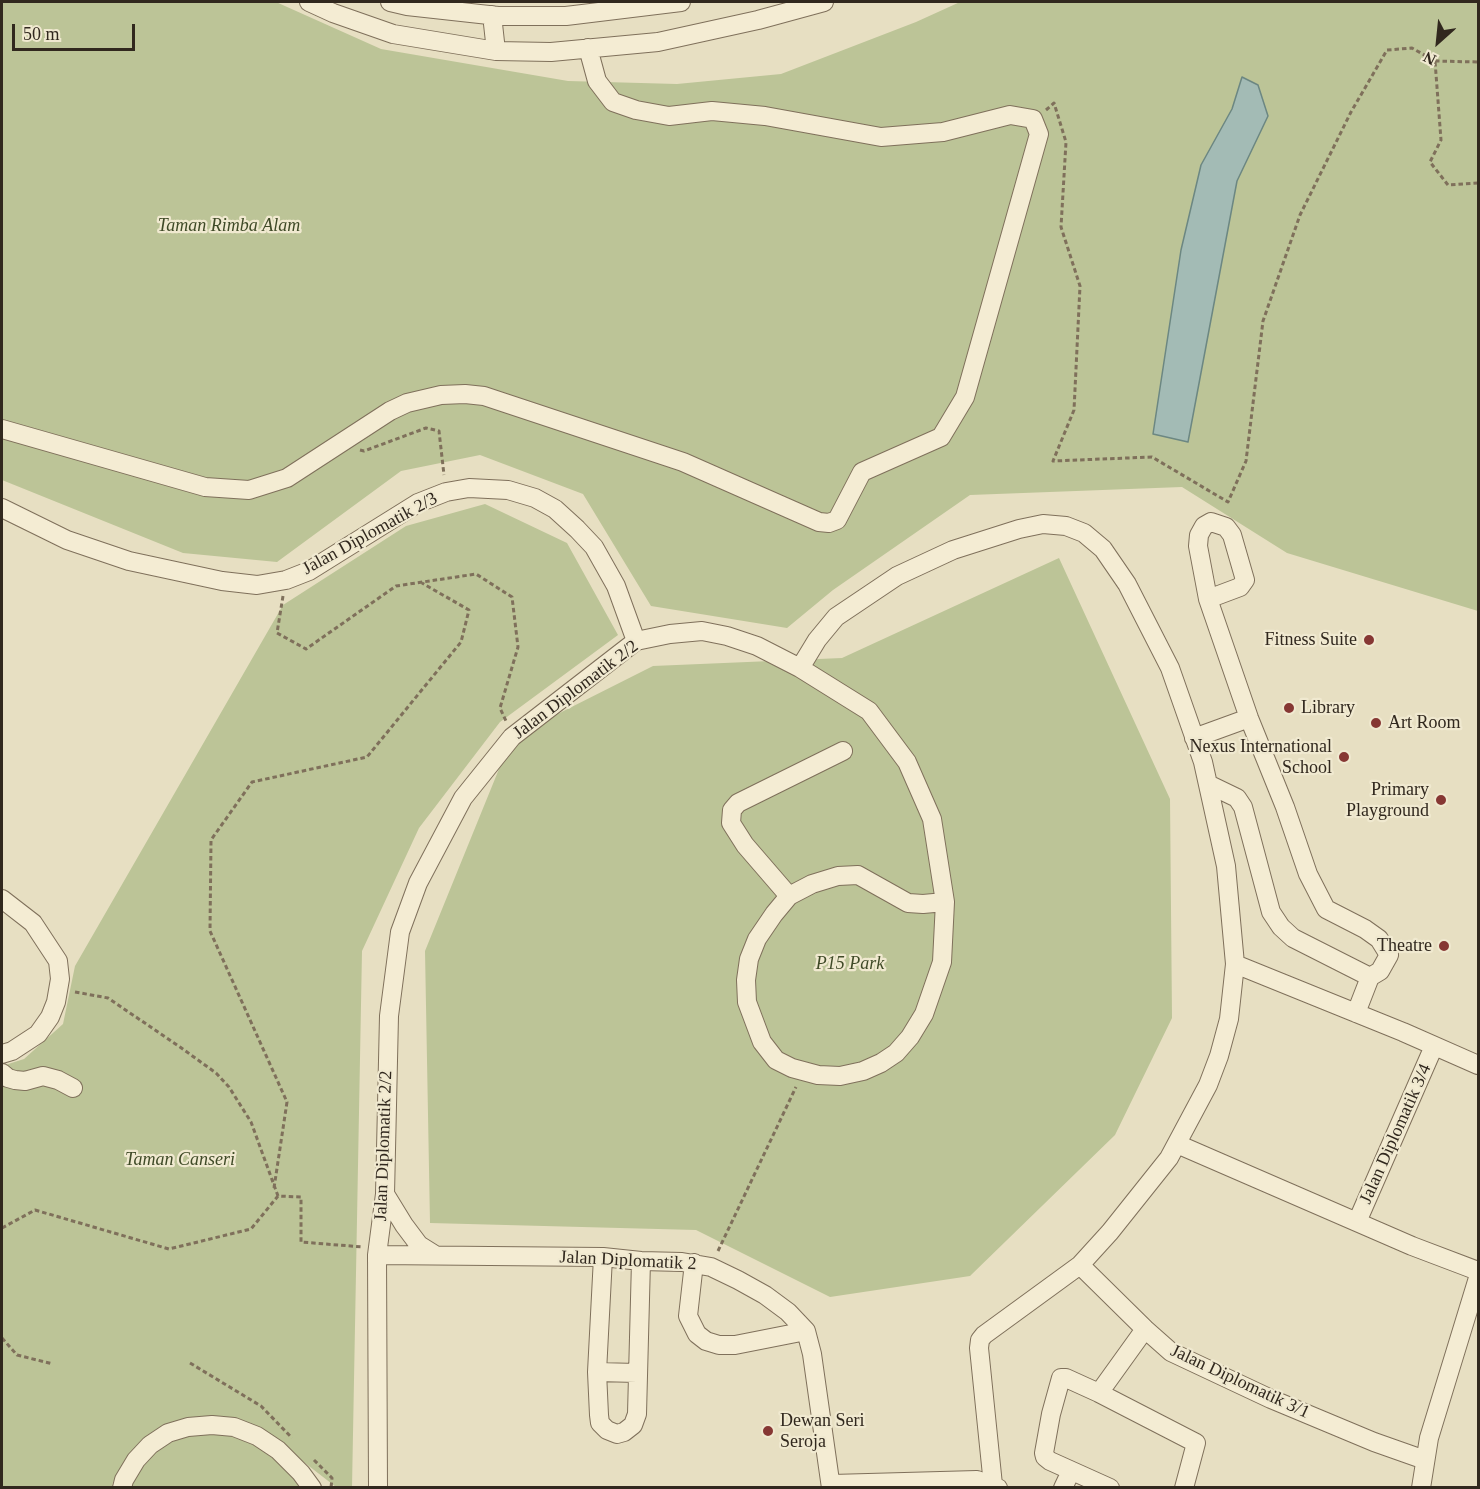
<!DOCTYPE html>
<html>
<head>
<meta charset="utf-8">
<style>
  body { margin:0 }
  #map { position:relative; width:1480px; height:1489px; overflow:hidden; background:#e7dfc2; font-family:"Times New Roman",serif }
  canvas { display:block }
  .frame { position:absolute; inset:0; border:3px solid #31281e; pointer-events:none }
  .north { position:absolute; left:1408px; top:12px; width:60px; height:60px; -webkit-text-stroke:4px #f0e9d0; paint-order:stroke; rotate:207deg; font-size:16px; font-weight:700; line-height:24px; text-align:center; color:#31281e }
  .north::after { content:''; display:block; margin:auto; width:21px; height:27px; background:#31281e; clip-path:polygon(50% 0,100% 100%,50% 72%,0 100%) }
  .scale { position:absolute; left:12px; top:24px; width:123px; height:27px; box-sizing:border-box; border:3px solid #31281e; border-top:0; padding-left:8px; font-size:18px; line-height:21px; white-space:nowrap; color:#31281e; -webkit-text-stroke:4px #f0e9d0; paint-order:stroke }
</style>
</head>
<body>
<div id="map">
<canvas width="1480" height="1489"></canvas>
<div class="frame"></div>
<div class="north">N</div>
<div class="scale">50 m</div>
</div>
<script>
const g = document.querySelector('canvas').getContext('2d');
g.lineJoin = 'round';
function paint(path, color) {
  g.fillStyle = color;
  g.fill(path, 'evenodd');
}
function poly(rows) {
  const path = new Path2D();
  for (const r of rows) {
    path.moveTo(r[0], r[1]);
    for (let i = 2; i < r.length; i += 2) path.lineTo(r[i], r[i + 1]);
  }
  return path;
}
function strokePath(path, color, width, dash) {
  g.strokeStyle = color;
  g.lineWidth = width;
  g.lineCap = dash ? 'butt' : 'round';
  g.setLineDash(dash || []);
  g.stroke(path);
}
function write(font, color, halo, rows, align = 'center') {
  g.font = font + ' "Times New Roman",serif';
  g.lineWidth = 4.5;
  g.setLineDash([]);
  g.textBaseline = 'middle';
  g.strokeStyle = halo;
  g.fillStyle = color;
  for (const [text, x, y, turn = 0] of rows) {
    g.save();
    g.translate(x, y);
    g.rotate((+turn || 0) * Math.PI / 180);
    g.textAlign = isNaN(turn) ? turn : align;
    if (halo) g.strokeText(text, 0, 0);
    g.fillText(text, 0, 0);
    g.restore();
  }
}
paint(poly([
  [2,2,276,2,381,49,568,81,677,84,781,74,916,22,960,2,1478,2,1478,611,1287,553,1182,487,970,495,833,590,787,628,651,606,583,494,480,455,401,471,277,562,183,553,2,480],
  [485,504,567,543,618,635,500,722,419,828,362,951,352,1487,336,1487,261,1429,203,1416,148,1435,113,1482,112,1487,2,1488,2,1066,24,1059,63,1024,75,966,283,605,406,526],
  [1059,558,1170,799,1172,1018,1115,1135,970,1276,830,1297,696,1230,430,1223,425,951,512,737,653,666,842,658],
  [208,1432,237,1437,259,1447,278,1462,302,1488,130,1488,142,1466,159,1448,183,1437]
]), '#bcc497');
const water = poly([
  [1242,77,1258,85,1268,116,1237,181,1188,442,1153,434,1181,250,1201,165,1232,109,1242,77]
]);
paint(water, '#a3bbb5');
strokePath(water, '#6c8782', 1.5);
const minor = poly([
  [309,2,333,13,393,34,496,51,551,52,658,42,758,20,824,2],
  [390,2,407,6,498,16,566,16,681,2],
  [492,15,496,51],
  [2,429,205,487,249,490,287,478,390,411,407,403,441,395,465,394,484,396,683,462,819,522,829,523,837,520,862,472,941,437,965,397,1039,134,1033,119,1010,115,943,132,881,137,765,116,712,111,669,116,636,110,613,102,597,81,588,48],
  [2,508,67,540,129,561,222,581,257,585,286,580,309,571,418,503,446,492,469,488,508,490,535,498,555,509,577,529,594,547,616,586,636,641],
  [1208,599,1240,587,1245,580,1232,535,1226,527,1211,522,1204,526,1199,535,1198,546,1208,599,1249,718,1285,807,1308,874,1326,909,1365,929,1379,939,1389,955,1380,971,1370,977,1356,1013],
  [800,668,817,640,836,617,897,576,953,550,1019,529,1043,524,1066,526,1084,533,1103,549,1127,584,1170,668,1203,762,1226,866,1235,964,1229,1019,1219,1056,1208,1085,1169,1158,1110,1232,1080,1265,984,1335,980,1340,979,1348,993,1485],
  [1194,738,1249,718],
  [1208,784,1237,798,1243,807,1271,912,1281,927,1293,938,1370,977],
  [789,896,745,845,731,823,732,810,738,803,843,751],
  [2,899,33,923,58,961,60,979,56,1002,50,1017,38,1034,12,1051,2,1054],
  [1235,964,1403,1032,1478,1065],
  [2,1073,8,1078,15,1080,25,1081,43,1076,58,1080,73,1088],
  [1177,1144,1412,1246,1478,1271],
  [385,1194,404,1225,419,1245,435,1255],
  [1357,1222,1434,1046],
  [377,1255,603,1257,641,1261,682,1262,711,1267,738,1280,765,1295,788,1312,806,1331,812,1354,831,1488],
  [603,1257,597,1372,599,1415,600,1423,607,1430,617,1434,624,1432,633,1425,637,1414,641,1261],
  [694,1263,688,1316,697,1334,706,1341,719,1345,735,1345,806,1331],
  [1080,1265,1145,1329,1171,1352,1271,1399,1374,1442,1425,1460],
  [1145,1329,1099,1393,1196,1443,1184,1488],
  [597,1372,637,1373],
  [1099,1393,1066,1378,1061,1378,1051,1414,1044,1453,1045,1457,1050,1461,1110,1488],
  [832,1484,977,1480,998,1488],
  [122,1488,124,1480,136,1460,150,1445,168,1433,188,1427,212,1425,234,1427,257,1436,278,1450,301,1473,312,1488],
  [378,1488,377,1255,385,1194,389,1016,400,932,418,883,463,798,512,737,636,641,670,634,702,631,727,636,757,646,800,668,869,711,907,762,932,819,945,902,942,962,924,1014,910,1037,896,1053,881,1063,863,1071,840,1076,818,1075,792,1068,776,1060,762,1042,747,1002,746,980,749,959,757,939,774,914,789,896,812,884,838,876,858,875,908,903,923,904,945,902],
  [1063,1488,1071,1471],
  [1421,1488,1429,1438,1478,1278]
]);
strokePath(minor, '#7f705b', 20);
strokePath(poly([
  [1435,61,1478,62],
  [1046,110,1054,103,1066,142,1061,227,1080,286,1074,410,1053,461,1152,457,1228,502,1246,461,1263,321,1300,215,1351,112,1387,50,1412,48,1435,61,1441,140,1430,162,1448,185,1478,183],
  [360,450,364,451,426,428,439,431,444,475],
  [283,596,277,633,306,649,396,586,476,574,512,597,518,647,500,708,506,721],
  [75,992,108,998,180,1047,216,1073,229,1087,251,1122,278,1196,301,1197,301,1242,363,1247],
  [274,1188,287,1102,210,931,211,840,252,782,367,757,461,642,469,610,422,583],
  [2,1228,35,1210,169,1249,251,1229,278,1196],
  [718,1251,796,1087],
  [2,1338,17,1355,53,1364],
  [190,1363,261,1406,292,1438],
  [314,1460,332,1478,331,1488]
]), '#7f705b', 3, [4.5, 3]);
strokePath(minor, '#f4ecd3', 18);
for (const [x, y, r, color] of [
  [1369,640,6,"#863733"],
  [1289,708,6,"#863733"],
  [1376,723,6,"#863733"],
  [1344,757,6,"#863733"],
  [1441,800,6,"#863733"],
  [1444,946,6,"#863733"],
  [768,1431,6,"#863733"]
]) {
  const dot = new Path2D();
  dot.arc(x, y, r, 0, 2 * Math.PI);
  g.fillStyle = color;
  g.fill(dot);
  strokePath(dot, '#f0e9d0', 2);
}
write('italic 18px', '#3f4a27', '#f0e9d0', [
  ["Taman Rimba Alam",229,226],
  ["P15 Park",850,964],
  ["Taman Canseri",180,1160]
]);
write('18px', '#31281e', '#f0e9d0', [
  ["Jalan Diplomatik 2/3",370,534,-29],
  ["Jalan Diplomatik 2/2",576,690,-37],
  ["Jalan Diplomatik 3/4",1396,1134,-66],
  ["Jalan Diplomatik 2/2",384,1146,-88],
  ["Jalan Diplomatik 2",628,1261,3],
  ["Jalan Diplomatik 3/1",1240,1382,25]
]);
write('18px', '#31281e', '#f0e9d0', [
  ["Fitness Suite",1357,640],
  ["Library",1301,708,"left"],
  ["Art Room",1388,723,"left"],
  ["Nexus International",1332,747],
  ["School",1332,768],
  ["Primary",1429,790],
  ["Playground",1429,811],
  ["Theatre",1432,946],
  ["Dewan Seri",780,1421,"left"],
  ["Seroja",780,1442,"left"]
], 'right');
</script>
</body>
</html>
